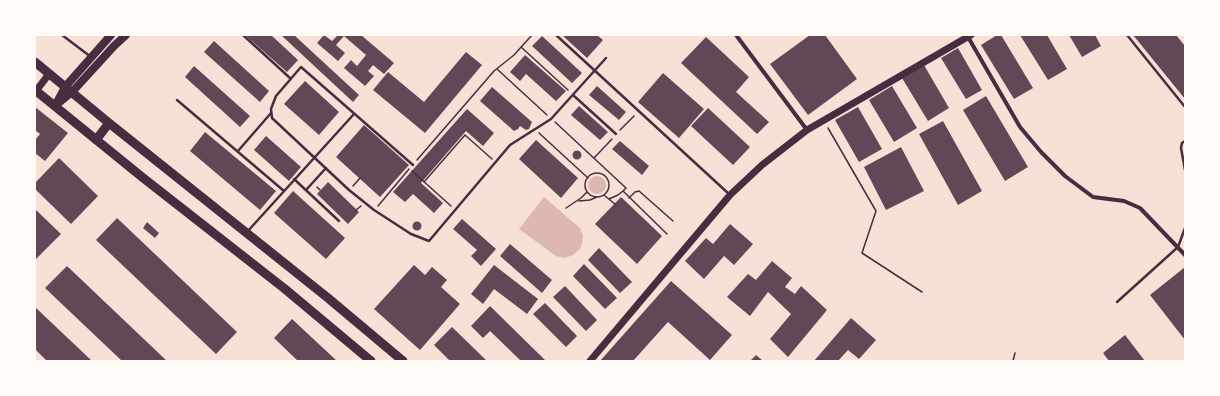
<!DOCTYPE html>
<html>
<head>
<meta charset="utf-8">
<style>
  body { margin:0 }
  #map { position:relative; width:1220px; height:396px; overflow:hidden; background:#f7e1d7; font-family:Helvetica,sans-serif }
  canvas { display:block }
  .frame { position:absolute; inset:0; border:36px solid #fffaf5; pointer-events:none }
</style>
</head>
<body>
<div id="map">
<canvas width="1220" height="396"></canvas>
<div class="frame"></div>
</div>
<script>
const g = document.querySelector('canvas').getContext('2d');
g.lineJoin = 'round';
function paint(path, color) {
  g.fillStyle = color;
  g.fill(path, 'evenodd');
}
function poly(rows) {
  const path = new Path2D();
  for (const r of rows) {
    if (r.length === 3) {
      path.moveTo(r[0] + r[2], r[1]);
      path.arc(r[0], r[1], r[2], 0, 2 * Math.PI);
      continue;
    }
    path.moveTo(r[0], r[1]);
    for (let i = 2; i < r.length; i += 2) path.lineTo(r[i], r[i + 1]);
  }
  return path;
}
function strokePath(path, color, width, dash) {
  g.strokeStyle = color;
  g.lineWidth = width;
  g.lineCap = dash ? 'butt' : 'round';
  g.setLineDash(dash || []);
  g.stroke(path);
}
paint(poly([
  [597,185,9],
  [544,197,580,228,583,236,582,244,580,249,573,255,565,258,556,256,519,229]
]), '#dcb8b0');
paint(poly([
  [245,35,271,35,298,60,287,72],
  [281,35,294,35,359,95,353,102],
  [324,35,332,41,338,35,361,35,394,63,384,74,373,65,368,71,374,76,365,86,344,68,351,60,357,66,366,55,344,36,336,45,345,53,338,61,317,43],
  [562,35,597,35,603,40,587,58],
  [810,35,825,35,857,79,808,115,770,64],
  [997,35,1001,35,1033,88,1014,99,981,45],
  [1020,35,1047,35,1067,69,1048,80],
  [1069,35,1095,35,1101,46,1082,57],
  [1133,35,1176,35,1185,46,1185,99],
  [542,36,582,73,572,83,532,46],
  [706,37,749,77,736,92,769,122,757,134,681,63],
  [214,41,269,91,260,102,204,52],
  [958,48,982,90,966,99,941,58],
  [466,52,482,65,425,133,373,90,388,72,424,102],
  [525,55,566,91,556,101,526,74,520,81,510,72],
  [924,65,949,108,928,121,902,78],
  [194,66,250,116,240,127,185,77],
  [663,73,704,109,679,138,638,102],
  [305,81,339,112,319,135,284,104],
  [597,86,626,112,619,120,589,95],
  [892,86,917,128,894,142,869,100],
  [492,87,532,122,529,129,526,130,520,126,518,129,514,131,480,101],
  [986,96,1028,167,1005,181,963,110],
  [579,106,608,132,600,140,571,115],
  [35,107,68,133,45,161,35,153,35,140,40,134,35,130],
  [858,107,882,149,859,162,835,120],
  [708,108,750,147,733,165,691,126],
  [467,109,494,133,483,146,466,131,421,183,443,203,434,213,413,194,405,202,393,192],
  [943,121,982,191,958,205,919,134],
  [364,125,409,165,380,197,336,157],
  [205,132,276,191,260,210,190,151],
  [266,136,301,167,289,181,254,150],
  [536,140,578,178,561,198,519,159],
  [620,141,649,166,642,175,612,149],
  [901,147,924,191,886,210,864,167],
  [577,155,4.5],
  [59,158,98,196,71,224,35,189,35,183],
  [328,182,359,212,348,224,317,194],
  [293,191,345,238,326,259,274,213],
  [621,197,662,236,637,264,595,224],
  [35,209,61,234,35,260],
  [117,218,237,332,216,354,96,240],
  [462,219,496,249,481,266,471,256,477,250,453,229],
  [417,226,4.5],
  [147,222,159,233,155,238,143,228],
  [730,224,753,244,734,265,724,256,704,279,685,261,706,238,713,244],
  [510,244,552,280,542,293,500,256],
  [599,248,632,282,620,293,588,260],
  [772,261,792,278,785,287,795,294,801,286,827,310,788,357,770,339,791,314,768,292,750,316,727,297,748,274,756,280],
  [584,264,617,298,605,309,573,276],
  [414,265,425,275,432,267,447,280,441,287,460,304,420,350,374,309],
  [494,265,538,299,527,314,494,289,483,304,471,294],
  [67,266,167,361,122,361,45,288],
  [1185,267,1185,340,1150,295],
  [671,281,732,335,710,360,668,322,633,361,600,361],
  [565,286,597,320,586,331,553,297],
  [545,303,577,336,566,347,533,314],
  [490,306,546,361,521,361,490,331,483,338,471,326],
  [35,307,92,361,47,361,35,349],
  [851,318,876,340,859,359,848,350,838,361,814,361],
  [292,319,337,361,298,361,274,338],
  [452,327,487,361,450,361,434,345],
  [1125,335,1145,361,1109,361,1103,353],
  [756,355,763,361,750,361]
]), '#644757');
strokePath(poly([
  [521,47,568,90],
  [497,69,547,115],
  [555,122,626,188,623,191,667,234],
  [828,128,876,211,862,253,922,292],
  [620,130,634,116],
  [539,133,588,178],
  [594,158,612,139],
  [417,160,494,71,514,55,532,35],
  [412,171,451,206],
  [597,185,12],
  [424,182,465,135,492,159],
  [353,186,360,178],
  [317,187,320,190],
  [604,195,616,205],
  [629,198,635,192,639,191,673,221],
  [609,199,618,195,623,191],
  [579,201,590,200,597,197],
  [378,206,409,169],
  [566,208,581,198,587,192],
  [356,210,361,206],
  [1013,361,1015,353]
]), '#4a2c40', 1.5);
strokePath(poly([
  [62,35,91,57],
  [243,35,290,78],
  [556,35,729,194],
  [1127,35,1185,107],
  [573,95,616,134],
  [177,100,284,191],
  [1185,141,1182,143,1181,148,1185,170],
  [238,151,271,113],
  [413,165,301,67,276,96,271,109,272,118,349,190,374,210,411,234,429,241,510,145,551,119,606,58],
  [294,179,339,221],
  [306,190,326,168],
  [247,232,354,114],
  [1117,302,1178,247,1185,228]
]), '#4a2c40', 2.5);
strokePath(poly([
  [736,35,807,130],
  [968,37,1020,127,1041,152,1065,176,1093,197,1124,201,1140,208,1185,255]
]), '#4a2c40', 4);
strokePath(poly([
  [36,91,49,74],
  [590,361,730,195,762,165,807,130,971,35]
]), '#4a2c40', 7);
strokePath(poly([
  [56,104,65,87,111,35],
  [55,106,72,92,114,46,126,35]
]), '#4a2c40', 8);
strokePath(poly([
  [35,62,109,123,328,298,403,361],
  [35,90,142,177,285,289,371,361],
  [96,140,109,123]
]), '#4a2c40', 9);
</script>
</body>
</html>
